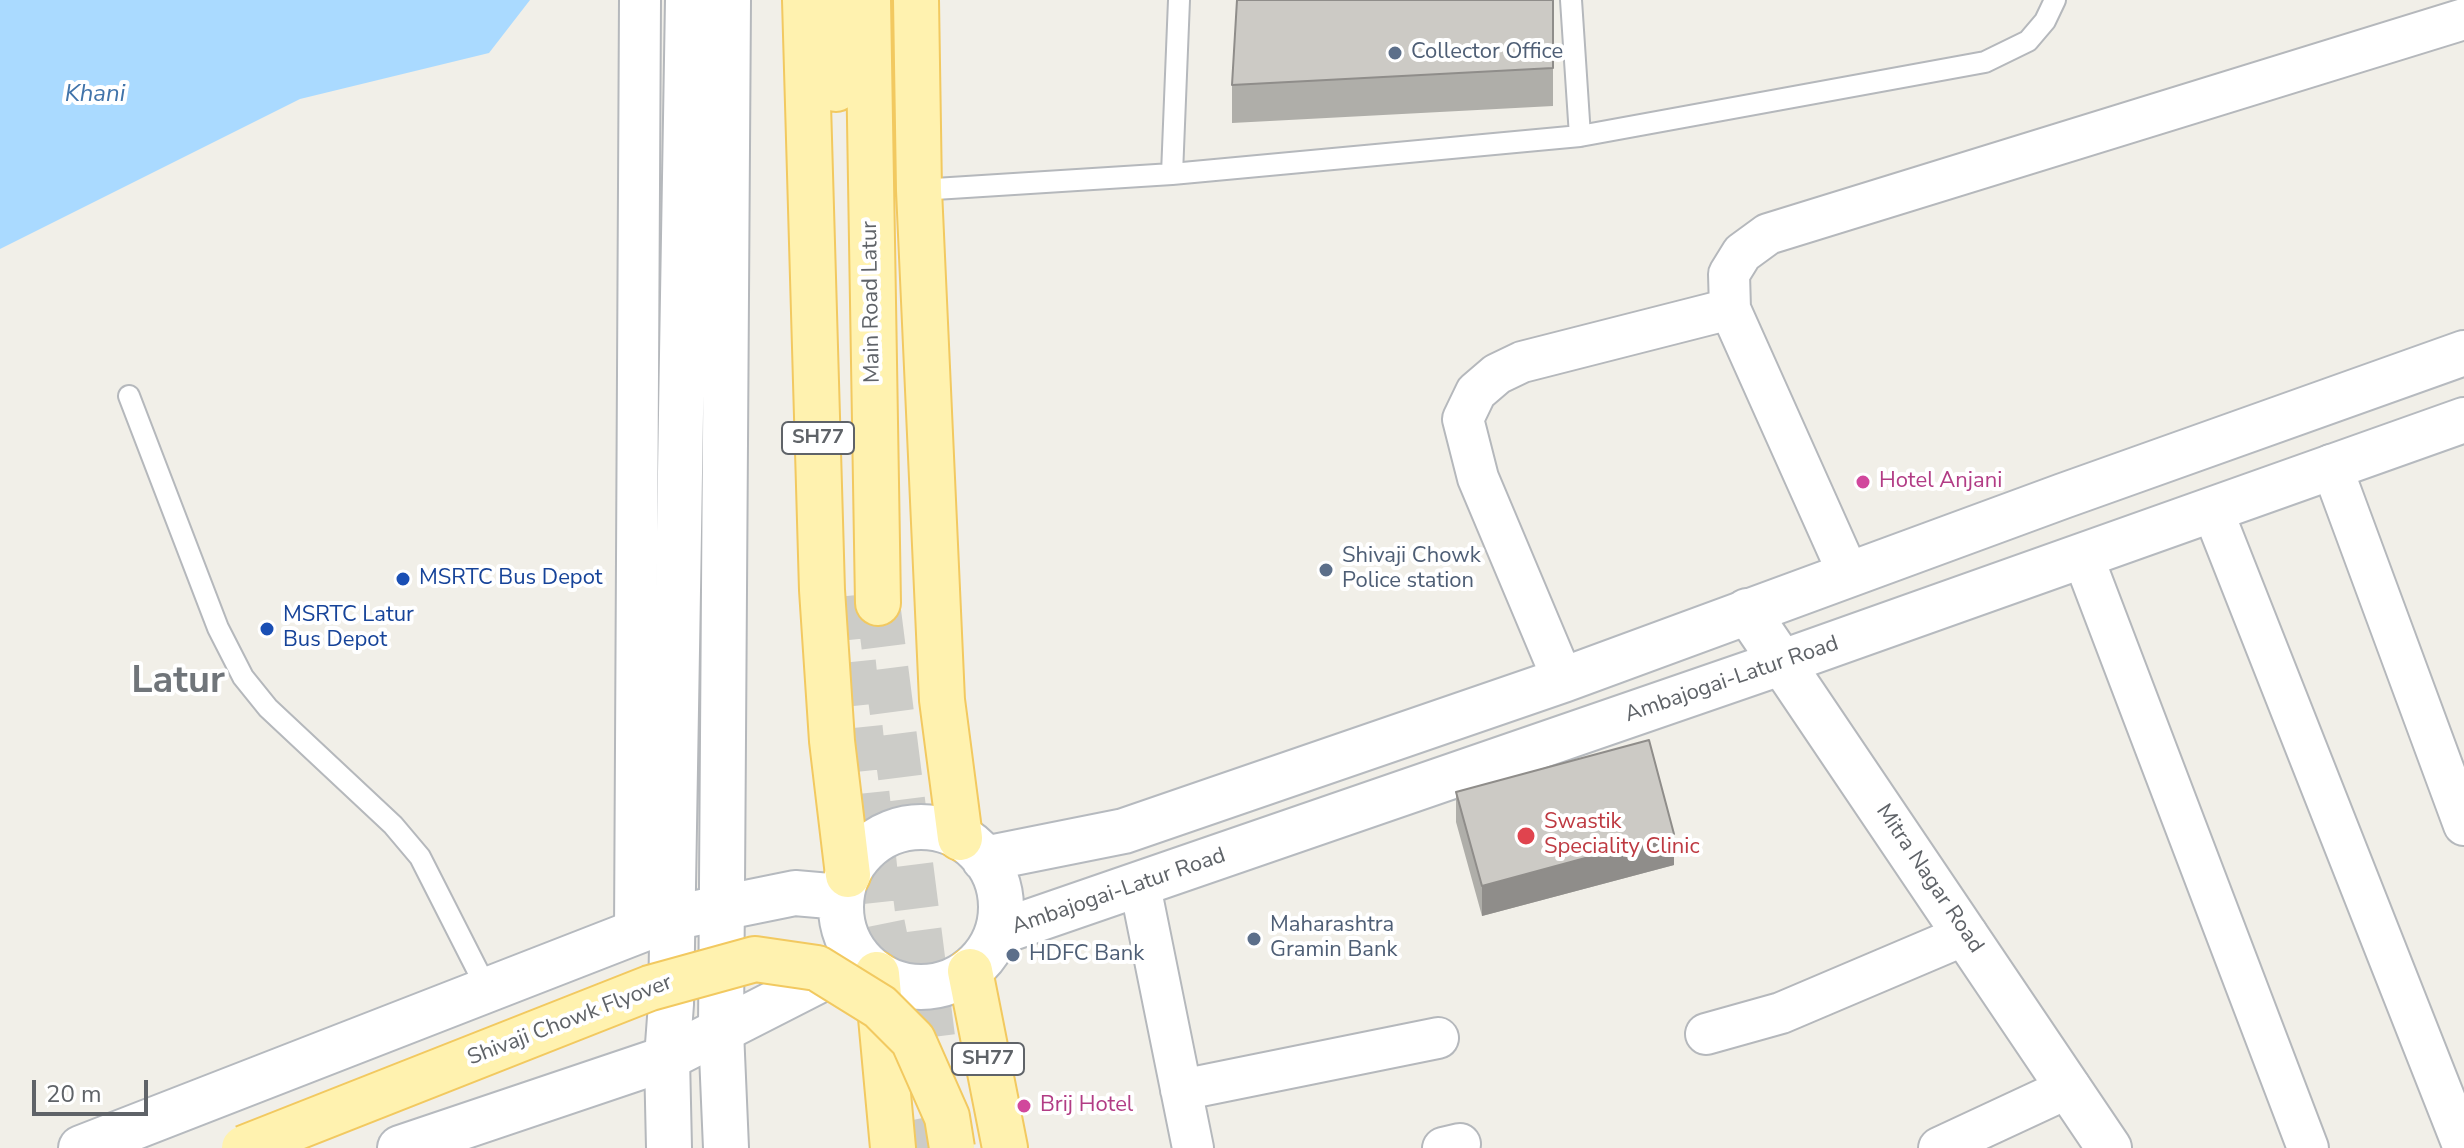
<!DOCTYPE html>
<html>
<head>
<meta charset="utf-8">
<style>
  body { margin:0 }
  #map { position:relative; width:2464px; height:1148px; overflow:hidden; background:#f1efe8; font-family:"Nunito Sans",sans-serif }
  canvas { display:block }
  .scale { position:absolute; left:32px; top:1080px; width:116px; height:36px; box-sizing:border-box; border:4px solid #5f6368; border-top:0; padding-left:10px; font-size:24px; line-height:28px; white-space:nowrap; color:#5f6368; -webkit-text-stroke:6px #fff; paint-order:stroke }
</style>
</head>
<body>
<div id="map">
<canvas width="2464" height="1148"></canvas>
<div class="scale">20 m</div>
</div>
<script>
const g = document.querySelector('canvas').getContext('2d');
g.lineJoin = 'round';
function paint(path, color) {
  g.fillStyle = color;
  g.fill(path, 'evenodd');
}
function poly(rows) {
  const path = new Path2D();
  for (const r of rows) {
    if (r.length === 3) {
      path.moveTo(r[0] + r[2], r[1]);
      path.arc(r[0], r[1], r[2], 0, 2 * Math.PI);
      continue;
    }
    path.moveTo(r[0], r[1]);
    for (let i = 2; i < r.length; i += 2) path.lineTo(r[i], r[i + 1]);
  }
  return path;
}
function strokePath(path, color, width, dash) {
  g.strokeStyle = color;
  g.lineWidth = width;
  g.lineCap = dash ? 'butt' : 'round';
  g.setLineDash(dash || []);
  g.stroke(path);
}
function write(font, color, halo, rows, align = 'center') {
  g.font = font + ' "Nunito Sans",sans-serif';
  g.lineWidth = 8;
  g.setLineDash([]);
  g.textBaseline = 'middle';
  g.strokeStyle = halo;
  g.fillStyle = color;
  for (const [text, x, y, turn = 0] of rows) {
    g.save();
    g.translate(x, y);
    g.rotate((+turn || 0) * Math.PI / 180);
    g.textAlign = isNaN(turn) ? turn : align;
    if (halo) g.strokeText(text, 0, 0);
    g.fillText(text, 0, 0);
    g.restore();
  }
}
paint(poly([
  [0,0,530,0,489,53,300,99,0,249]
]), '#aadaff');
strokePath(poly([
  [847,596,879,905,928,1148],
  [878,603,933,1037]
]), '#ccccc8', 44, [44, 22]);
const service = poly([
  [1571,0,1580,136],
  [1172,174,1179,0],
  [919,190,1172,174,1580,136,1985,62,2028,41,2045,21,2055,0],
  [129,396,218,628,243,677,268,708,393,825,420,857,487,989]
]);
const minor = poly([
  [2331,465,2464,825],
  [2212,509,2464,1148],
  [2083,557,2308,1148],
  [1849,575,1730,309,1729,274,1742,253,1768,234,2464,19],
  [1563,680,1478,478,1463,419,1476,392,1497,374,1522,362,1730,309],
  [1140,886,1193,1148],
  [635,931,640,0],
  [1706,1034,1781,1013,1967,934],
  [1181,1090,1438,1038],
  [1443,1148,1460,1144],
  [1939,1148,2070,1087]
]);
const tertiary = poly([
  [1747,611,2109,1148],
  [669,1148,667,1058,671,1004,688,0],
  [726,1148,721,1031,728,0]
]);
const secondary = poly([
  [921,907,80],
  [984,859,1124,831,1563,680,2063,496,2464,353],
  [997,933,1783,662,2464,420],
  [81,1148,672,918,795,893,841,897],
  [400,1148,667,1058,855,962]
]);
const primary = poly([
  [805,0,822,590,832,741,848,875],
  [868,0,878,603],
  [916,0,919,190,942,700,960,838],
  [836,89,836,0],
  [970,971,1005,1148],
  [877,974,893,1148]
]);
strokePath(service, '#b5b8bc', 24);
strokePath(minor, '#b5b8bc', 44);
strokePath(tertiary, '#b5b8bc', 48);
strokePath(secondary, '#b6babf', 48);
strokePath(primary, '#f2c960', 48);
strokePath(service, '#fff', 20);
strokePath(minor, '#fff', 40);
strokePath(tertiary, '#fff', 44);
strokePath(secondary, '#fff', 44);
strokePath(primary, '#fff2af', 44);
const primaryBridge = poly([
  [244,1148,650,988,755,959,817,968,880,1007,913,1040,947,1117,952,1148]
]);
strokePath(primaryBridge, '#f2c960', 48, []);
strokePath(primaryBridge, '#fff2af', 44);
paint(poly([
  [1553,0,1553,106,1232,123,1232,85],
  [1456,792,1674,865,1482,916,1456,822]
]), '#afaea9');
paint(poly([
  [1674,834,1674,865,1482,916,1482,886]
]), '#8f8d8a');
const building = poly([
  [1237,0,1553,0,1553,68,1232,85,1237,0],
  [1649,740,1674,834,1482,886,1456,792,1649,740]
]);
paint(building, '#cccac5');
strokePath(building, '#8f8d8a', 2);
for (const [x, y, r, color] of [
  [1395,53,8,"#5c6f8a"],
  [1863,482,8,"#d1479c"],
  [1326,570,8,"#5c6f8a"],
  [403,579,8,"#1a4fb4"],
  [267,629,8,"#1a4fb4"],
  [1526,836,10,"#e0444e"],
  [1254,939,8,"#5c6f8a"],
  [1013,955,8,"#5c6f8a"],
  [1024,1106,8,"#d1479c"]
]) {
  const dot = new Path2D();
  dot.arc(x, y, r, 0, 2 * Math.PI);
  g.fillStyle = color;
  g.fill(dot);
  strokePath(dot, '#fff', 3);
}
for (const [x, y, w] of [
  [818,438,72],
  [988,1059,72]
]) {
  const box = new Path2D();
  box.roundRect(x - w / 2, y - 16, w, 32, 6);
  g.fillStyle = '#fff';
  g.fill(box);
  strokePath(box, '#5f6368', 2);
}
write('bold 20px', '#5f6368', null, [
  ["SH77",818,438],
  ["SH77",988,1059]
]);
write('22px', '#4e5e75', '#fff', [
  ["Collector Office",1411,53],
  ["Shivaji Chowk",1342,557],
  ["Police station",1342,582],
  ["Maharashtra",1270,926],
  ["Gramin Bank",1270,951],
  ["HDFC Bank",1029,955]
], 'left');
write('22px', '#5f6368', '#fff', [
  ["Main Road Latur",872,302,-91],
  ["Ambajogai-Latur Road",1732,680,-19],
  ["Mitra Nagar Road",1929,879,56],
  ["Ambajogai-Latur Road",1119,892,-19],
  ["Shivaji Chowk Flyover",570,1021,-21]
]);
write('22px', '#b23c85', '#fff', [
  ["Hotel Anjani",1879,482],
  ["Brij Hotel",1040,1106]
], 'left');
write('22px', '#164399', '#fff', [
  ["MSRTC Bus Depot",419,579],
  ["MSRTC Latur",283,616],
  ["Bus Depot",283,641]
], 'left');
write('22px', '#be3a42', '#fff', [
  ["Swastik",1544,823],
  ["Speciality Clinic",1544,848]
], 'left');
write('italic 24px', '#4174aa', '#fff', [
  ["Khani",95,95]
]);
write('bold 38px', '#70757a', '#fff', [
  ["Latur",178,683]
]);
</script>
</body>
</html>
